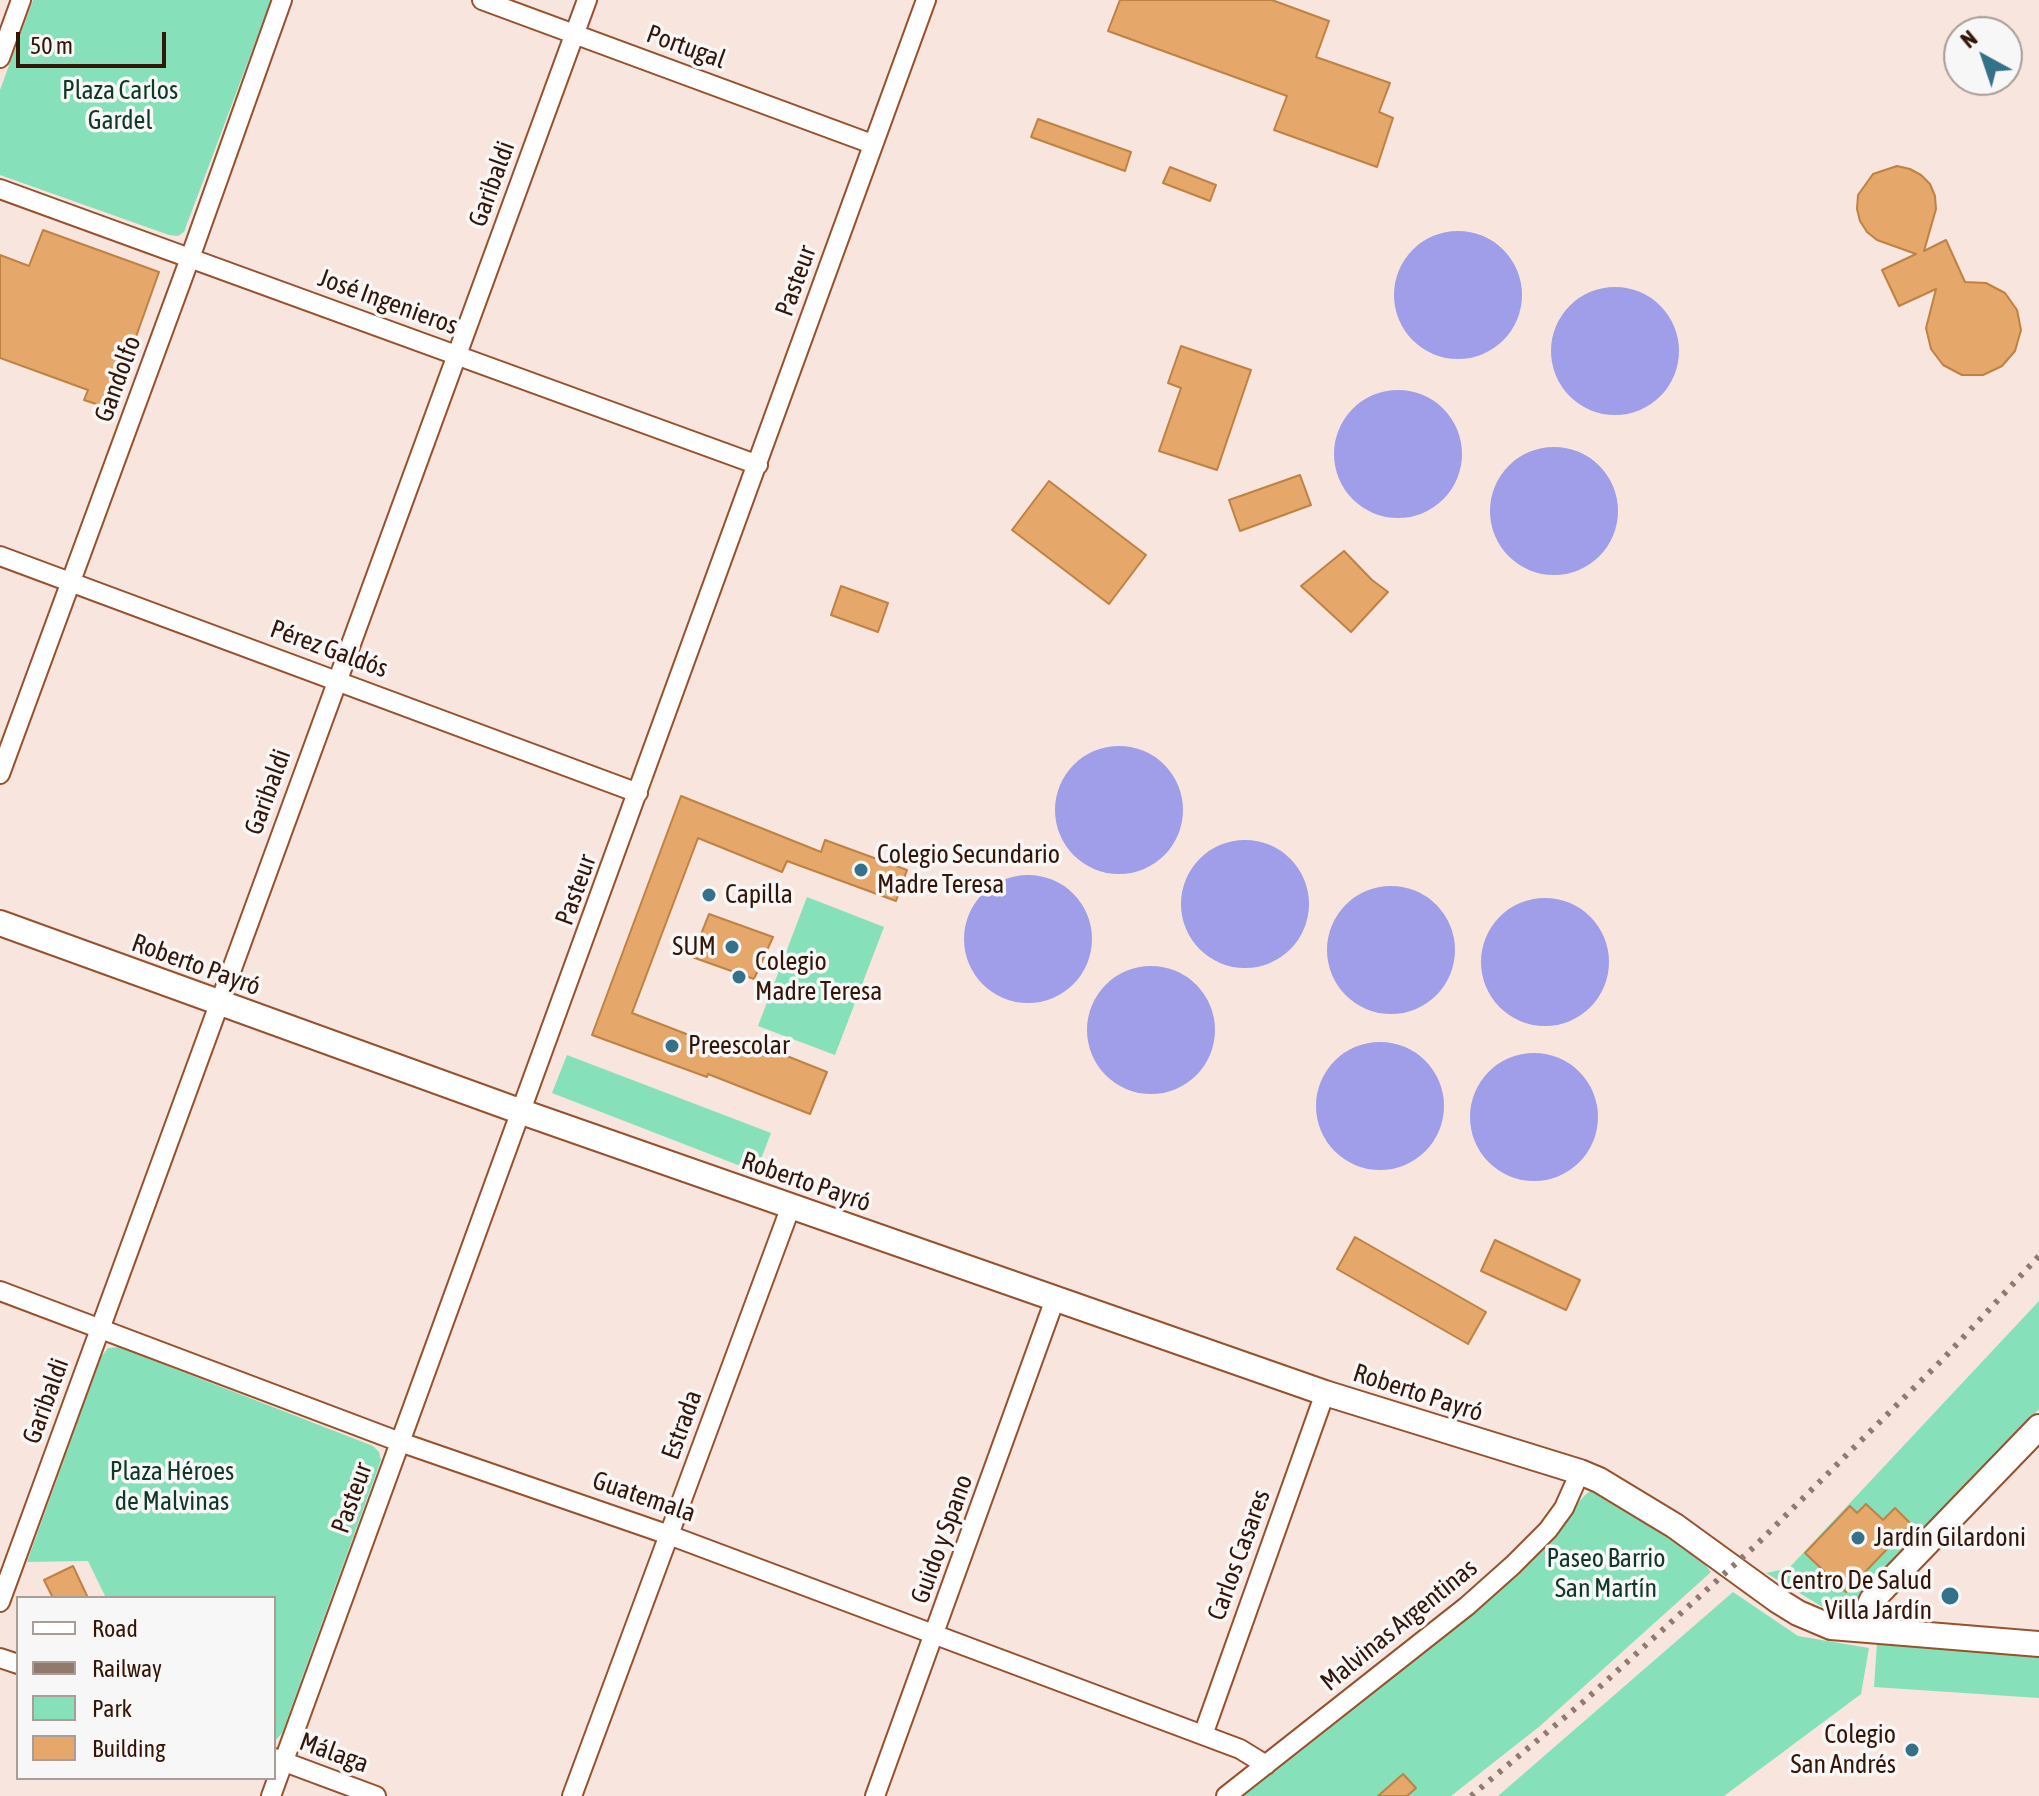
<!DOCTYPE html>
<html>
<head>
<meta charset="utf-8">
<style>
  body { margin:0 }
  #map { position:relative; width:2039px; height:1796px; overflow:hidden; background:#f7e5de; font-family:"Asap Condensed",sans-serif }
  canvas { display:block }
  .legend { position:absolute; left:16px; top:1596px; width:260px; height:184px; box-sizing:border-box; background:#f7f7f7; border:2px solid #a99d97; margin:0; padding:10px 14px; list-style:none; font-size:24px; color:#341608 }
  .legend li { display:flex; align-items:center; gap:16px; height:40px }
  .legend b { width:40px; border:2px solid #a99d97 }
  .north { position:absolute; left:1943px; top:16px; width:80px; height:80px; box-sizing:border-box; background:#f7f7f7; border:2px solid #a99d97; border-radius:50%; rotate:320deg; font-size:22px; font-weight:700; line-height:32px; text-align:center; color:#341608 }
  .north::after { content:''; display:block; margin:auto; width:28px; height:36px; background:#357289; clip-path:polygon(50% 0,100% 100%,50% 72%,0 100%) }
  .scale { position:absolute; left:16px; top:32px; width:150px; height:36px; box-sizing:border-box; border:4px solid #341608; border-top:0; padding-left:10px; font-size:24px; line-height:28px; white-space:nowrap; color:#341608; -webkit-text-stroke:6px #f7f7f7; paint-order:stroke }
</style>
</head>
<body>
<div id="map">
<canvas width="2039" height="1796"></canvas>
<ul class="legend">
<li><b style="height:10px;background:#fff"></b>Road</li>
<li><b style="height:10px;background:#91796e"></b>Railway</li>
<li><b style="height:22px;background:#86e1ba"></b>Park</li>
<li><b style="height:22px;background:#e5a76a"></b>Building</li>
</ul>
<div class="north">N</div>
<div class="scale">50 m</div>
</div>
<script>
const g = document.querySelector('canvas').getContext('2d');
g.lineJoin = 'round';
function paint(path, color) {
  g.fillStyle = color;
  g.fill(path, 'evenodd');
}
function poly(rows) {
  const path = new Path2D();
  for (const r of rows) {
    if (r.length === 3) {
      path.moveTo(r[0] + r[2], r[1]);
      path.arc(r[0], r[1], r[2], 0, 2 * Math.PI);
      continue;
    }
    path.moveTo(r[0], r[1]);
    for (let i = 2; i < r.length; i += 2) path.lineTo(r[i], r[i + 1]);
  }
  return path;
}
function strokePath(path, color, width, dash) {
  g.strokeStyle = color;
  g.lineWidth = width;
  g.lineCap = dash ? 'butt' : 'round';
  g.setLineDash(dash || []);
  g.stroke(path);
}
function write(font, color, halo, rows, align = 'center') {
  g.font = font + ' "Asap Condensed",sans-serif';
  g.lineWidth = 7;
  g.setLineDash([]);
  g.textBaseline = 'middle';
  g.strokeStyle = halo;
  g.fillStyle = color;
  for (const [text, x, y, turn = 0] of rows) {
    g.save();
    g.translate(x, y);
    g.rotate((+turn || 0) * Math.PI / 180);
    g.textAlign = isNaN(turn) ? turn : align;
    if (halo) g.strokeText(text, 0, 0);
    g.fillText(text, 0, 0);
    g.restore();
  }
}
paint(poly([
  [33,0,271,0,184,232,178,236,169,235,0,175,0,90],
  [807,897,884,927,835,1055,758,1026],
  [567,1055,771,1133,756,1172,552,1093],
  [2039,1301,2039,1409,1854,1608,1836,1615,1766,1573,1789,1568],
  [119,1347,373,1446,379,1452,381,1460,282,1733,274,1742,274,1598,106,1598,88,1561,27,1562,101,1357,108,1348],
  [1600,1488,1697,1555,1711,1572,1540,1726,1451,1796,1235,1796,1550,1535,1584,1496,1591,1490],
  [1733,1592,1798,1636,1869,1648,1861,1694,1724,1796,1498,1796],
  [1877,1642,2039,1653,2039,1698,1874,1687]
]), '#86e1ba');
paint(poly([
  [1458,295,64],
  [1615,351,64],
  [1398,454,64],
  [1554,511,64],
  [1119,810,64],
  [1245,904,64],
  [1028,939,64],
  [1391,950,64],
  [1545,962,64],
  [1151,1030,64],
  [1380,1106,64],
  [1534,1117,64]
]), '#a09ee8');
const building = poly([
  [1120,0,1272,0,1329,21,1316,57,1390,83,1379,112,1393,118,1377,167,1274,130,1287,96,1108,31,1120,0],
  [1038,119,1131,152,1125,171,1031,137,1038,119],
  [1897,166,1910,169,1921,175,1930,184,1935,196,1936,209,1924,251,1946,240,1965,282,1986,283,2005,293,2017,310,2021,330,2015,351,2002,366,1983,375,1962,375,1943,365,1931,349,1926,328,1936,289,1899,306,1882,270,1916,254,1877,240,1867,232,1860,221,1857,209,1858,195,1873,174,1897,166],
  [1170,167,1216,185,1210,201,1163,183,1170,167],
  [43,230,159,272,132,348,125,345,111,385,118,388,111,409,84,400,88,390,0,358,0,255,29,266,43,230],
  [1181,346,1251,370,1217,470,1159,451,1181,388,1168,383,1181,346],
  [1300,475,1311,505,1240,531,1229,500,1300,475],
  [1049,481,1146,555,1109,604,1012,530,1049,481],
  [1344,551,1372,580,1388,592,1351,632,1301,586,1344,551],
  [841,586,888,603,878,632,831,615,841,586],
  [681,796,821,852,825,840,907,870,896,901,787,861,782,872,698,838,632,1013,738,1054,744,1039,827,1072,810,1114,708,1074,707,1077,592,1035,681,796],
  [709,914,773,937,754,979,692,957,709,914],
  [1355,1237,1486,1312,1468,1344,1337,1269,1355,1237],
  [1495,1240,1580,1280,1566,1310,1481,1271,1495,1240],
  [1866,1504,1883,1520,1895,1508,1911,1524,1846,1592,1805,1553,1850,1506,1857,1513,1866,1504],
  [73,1566,88,1598,53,1598,44,1580,73,1566],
  [1403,1774,1416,1788,1407,1796,1378,1796,1403,1774]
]);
paint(building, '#e5a76a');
strokePath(building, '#be8244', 2);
const minor = poly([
  [482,0,872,144],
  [0,58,21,0],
  [0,189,758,465],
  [0,556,638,793],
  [0,774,190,258,282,0],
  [0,1291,400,1442,669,1535,1240,1749,1266,1765],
  [0,1602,587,0],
  [0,1658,18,1664],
  [1203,1735,1325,1393],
  [274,1758,376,1796],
  [271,1796,926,0],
  [572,1796,791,1206],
  [875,1796,1055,1299],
  [1226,1796,1467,1606,1513,1565,1548,1530,1564,1508,1580,1472]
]);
const tertiary = poly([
  [0,923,522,1112,1325,1393,1580,1472,1599,1480,1675,1526,1777,1600,1798,1613,1831,1627,2039,1644],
  [1859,1629,1872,1600,2039,1427]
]);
strokePath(minor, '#98502d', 22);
strokePath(tertiary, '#98502d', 28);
strokePath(minor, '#fff', 18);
strokePath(tertiary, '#fff', 24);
strokePath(poly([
  [1471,1796,1583,1702,1755,1546,1944,1358,2039,1256]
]), '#91796e', 6, [4, 8]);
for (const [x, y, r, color] of [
  [861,870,8,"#357289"],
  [709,895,8,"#357289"],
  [732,947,8,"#357289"],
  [739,977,8,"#357289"],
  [672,1046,8,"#357289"],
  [1858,1538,8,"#357289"],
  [1950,1596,10,"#357289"],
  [1912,1750,8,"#357289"]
]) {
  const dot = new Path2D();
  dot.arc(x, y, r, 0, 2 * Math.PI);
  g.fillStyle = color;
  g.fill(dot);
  strokePath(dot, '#f7f7f7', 3);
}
write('26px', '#341608', '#f7f7f7', [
  ["Portugal",686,47,20],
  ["Garibaldi",492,184,-70],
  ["Pasteur",796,281,-70],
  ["José Ingenieros",388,302,20],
  ["Gandolfo",118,379,-70],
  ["Pérez Galdós",329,649,20],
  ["Garibaldi",268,792,-70],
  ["Pasteur",576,890,-70],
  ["Roberto Payró",196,965,20],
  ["Roberto Payró",806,1182,19],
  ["Roberto Payró",1418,1393,18],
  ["Garibaldi",46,1401,-70],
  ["Estrada",682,1425,-70],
  ["Guatemala",644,1497,19],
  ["Pasteur",352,1498,-70],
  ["Guido y Spano",942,1539,-70],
  ["Carlos Casares",1239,1555,-70],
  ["Malvinas Argentinas",1399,1625,-39],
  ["Málaga",334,1753,20]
]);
write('26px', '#0e3828', '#f7f7f7', [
  ["Plaza Carlos",120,91],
  ["Gardel",120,121],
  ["Plaza Héroes",172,1472],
  ["de Malvinas",172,1502],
  ["Paseo Barrio",1606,1559],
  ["San Martín",1606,1589]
]);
write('26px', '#341608', '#f7f7f7', [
  ["Colegio Secundario",877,855],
  ["Madre Teresa",877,885],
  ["Capilla",725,895],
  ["SUM",716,947,"right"],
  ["Colegio",755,962],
  ["Madre Teresa",755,992],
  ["Preescolar",688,1046],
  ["Jardín Gilardoni",1874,1538],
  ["Centro De Salud",1932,1581,"right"],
  ["Villa Jardín",1932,1611,"right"],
  ["Colegio",1896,1735,"right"],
  ["San Andrés",1896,1765,"right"]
], 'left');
</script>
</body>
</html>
